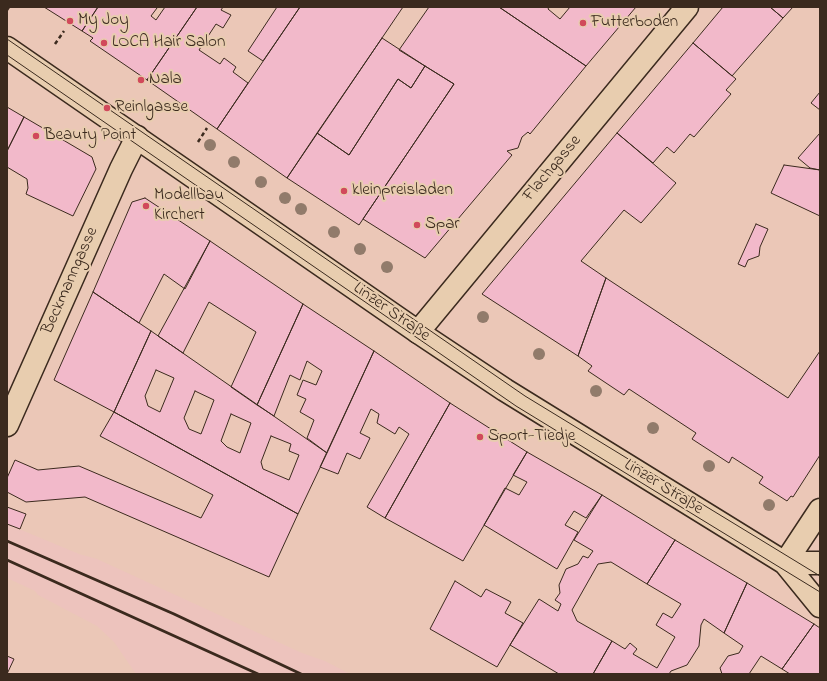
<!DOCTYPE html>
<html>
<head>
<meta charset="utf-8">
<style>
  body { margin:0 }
  #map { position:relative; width:827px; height:681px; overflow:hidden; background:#ebc7b7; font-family:"Indie Flower",sans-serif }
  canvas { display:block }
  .frame { position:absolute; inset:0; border:8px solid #3b2a1e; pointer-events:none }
</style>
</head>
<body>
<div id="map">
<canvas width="827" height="681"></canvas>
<div class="frame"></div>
</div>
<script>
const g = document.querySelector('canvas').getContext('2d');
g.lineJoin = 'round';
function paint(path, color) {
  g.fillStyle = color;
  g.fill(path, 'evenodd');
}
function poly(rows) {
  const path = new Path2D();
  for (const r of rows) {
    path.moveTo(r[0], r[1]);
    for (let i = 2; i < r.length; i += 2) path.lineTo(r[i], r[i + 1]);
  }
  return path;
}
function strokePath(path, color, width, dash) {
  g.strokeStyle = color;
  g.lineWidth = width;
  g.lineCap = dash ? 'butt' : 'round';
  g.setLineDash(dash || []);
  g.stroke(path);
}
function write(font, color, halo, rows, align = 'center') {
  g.font = font + ' "Indie Flower",sans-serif';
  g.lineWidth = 4;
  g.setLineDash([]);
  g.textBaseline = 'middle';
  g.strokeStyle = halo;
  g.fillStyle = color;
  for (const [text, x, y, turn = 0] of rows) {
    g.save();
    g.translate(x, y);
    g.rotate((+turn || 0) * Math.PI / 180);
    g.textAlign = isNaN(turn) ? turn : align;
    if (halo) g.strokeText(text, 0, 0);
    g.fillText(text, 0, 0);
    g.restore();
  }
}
paint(poly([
  [7,524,79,554,97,559,302,653,325,661,350,674,136,674,114,642,97,626,38,595,35,591,7,578]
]), '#edc3bd');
const building = poly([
  [44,7,98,7,82,31,44,7],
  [98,7,155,7,157,8,151,16,156,20,165,7,197,7,147,80,90,41,93,38,82,31,98,7],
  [197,7,223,7,221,10,231,15,223,28,216,24,199,50,220,64,224,58,236,67,233,72,248,83,217,129,147,80,197,7],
  [277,7,300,7,263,61,248,51,277,7],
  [300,7,403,7,287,178,217,129,300,7],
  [429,7,499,7,586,66,530,134,528,132,522,137,518,148,507,151,512,155,425,258,363,219,454,84,399,50,429,7],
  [499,7,549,7,548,9,560,19,570,7,636,7,586,66,499,7],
  [723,7,770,7,783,18,732,76,693,43,723,7],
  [770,7,793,7,783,18,770,7],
  [382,38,425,66,411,88,398,79,349,155,317,133,382,38],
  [693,43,736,79,726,90,731,94,694,137,690,134,674,153,667,147,653,163,617,133,693,43],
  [425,66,454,84,359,225,287,178,317,133,349,155,398,79,411,88,425,66],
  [820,92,820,110,811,103,820,92],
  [7,107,24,117,7,151,7,107],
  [24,117,92,157,96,169,73,216,26,194,28,188,27,179,7,167,7,151,24,117],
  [617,133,676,183,641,223,624,210,581,261,606,278,578,356,482,294,617,133],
  [820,133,820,170,810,168,798,158,820,133],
  [784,165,820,170,820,216,771,193,784,165],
  [145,198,210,241,185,289,164,274,139,323,93,292,132,202,145,198],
  [756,224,768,229,760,247,759,256,748,260,745,267,738,264,756,224],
  [210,241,303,304,257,405,231,387,256,332,209,302,183,353,158,336,210,241],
  [606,278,788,398,820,351,820,455,793,497,791,496,787,501,759,483,763,477,732,457,729,463,692,439,696,433,629,389,624,395,588,371,592,366,578,356,606,278],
  [93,292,151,331,114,412,54,380,93,292],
  [303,304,374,351,327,453,307,438,314,420,300,412,306,399,297,395,303,380,316,385,322,371,307,361,300,380,290,375,274,416,257,405,303,304],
  [151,331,327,453,298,514,114,412,151,331],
  [156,370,174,378,160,412,148,406,145,396,156,370],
  [195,391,214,400,201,434,189,429,184,418,195,391],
  [231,414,251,423,240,453,227,447,221,441,231,414],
  [271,436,291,444,289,451,299,455,289,480,263,469,261,462,271,436],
  [374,351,450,403,385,518,367,507,409,434,399,427,395,434,377,423,379,414,371,409,360,433,370,438,360,459,347,453,338,474,320,467,374,351],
  [450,403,527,452,463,561,385,518,450,403],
  [114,412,298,514,269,577,85,497,26,502,7,492,7,478,15,460,38,470,79,466,201,518,213,495,100,436,114,412],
  [527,452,602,495,586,518,574,511,565,525,578,532,557,569,484,525,505,488,519,495,527,482,513,475,527,452],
  [602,495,675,540,647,584,611,562,598,564,572,610,577,621,612,641,593,674,559,674,510,645,539,599,558,611,561,604,555,600,560,593,559,585,566,569,578,564,583,556,588,558,593,551,574,540,602,495],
  [7,507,26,514,20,529,7,524,7,507],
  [675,540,747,583,724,633,704,619,701,625,699,646,687,665,671,671,669,674,593,674,612,641,625,649,630,643,637,649,633,654,657,668,675,637,656,625,663,613,672,618,681,604,647,584,675,540],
  [455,581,481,597,486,589,511,602,505,613,523,623,497,667,430,629,455,581],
  [747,583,814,624,782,669,761,656,749,674,722,674,720,668,728,656,739,653,743,646,724,633,747,583],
  [814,624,820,628,820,674,790,674,782,669,814,624],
  [7,656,14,659,7,674,7,656]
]);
paint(building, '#f2b9ca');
strokePath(building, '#3b2a1e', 1);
const minor = poly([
  [418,332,687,7],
  [7,425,121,169,137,137],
  [785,563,820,510]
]);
const secondary = poly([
  [7,48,418,332,505,390,785,563,820,606],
  [785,563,820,563]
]);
strokePath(minor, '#3b2a1e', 25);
strokePath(secondary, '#3b2a1e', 25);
strokePath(poly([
  [7,10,9,7],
  [55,44,64,31],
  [198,142,207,128]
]), '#3b2a1e', 2.5, [4, 3]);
strokePath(minor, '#e8cdaf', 22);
strokePath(secondary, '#e8cdaf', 22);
strokePath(poly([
  [7,39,525,396,820,576],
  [7,55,516,406,820,592]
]), '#3b2a1e', 1);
strokePath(poly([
  [7,541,174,614,301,674],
  [7,560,258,674]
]), '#3b2a1e', 3);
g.fillStyle = '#917b6b';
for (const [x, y] of [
  [210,145],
  [234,162],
  [261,182],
  [285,198],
  [301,209],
  [334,232],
  [360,249],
  [387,267],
  [483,317],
  [539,354],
  [596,391],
  [653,428],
  [709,466],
  [769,505]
]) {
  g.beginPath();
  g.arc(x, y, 6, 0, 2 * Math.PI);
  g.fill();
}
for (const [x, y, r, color] of [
  [70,21,4,"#d1495b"],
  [583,23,4,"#d1495b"],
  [104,43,4,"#d1495b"],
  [141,80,4,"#d1495b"],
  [107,108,4,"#d1495b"],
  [36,136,4,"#d1495b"],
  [344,191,4,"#d1495b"],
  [146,206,4,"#d1495b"],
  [417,225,4,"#d1495b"],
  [480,437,4,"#d1495b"]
]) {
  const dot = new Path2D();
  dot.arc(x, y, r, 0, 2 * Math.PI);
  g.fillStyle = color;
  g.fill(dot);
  strokePath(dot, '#e8cdaf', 1.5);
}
write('17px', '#3b2a1e', '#e8cdaf', [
  ["My Joy",78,21],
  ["Futterboden",591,23],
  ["LOCA Hair Salon",112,43],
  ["Nala",149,80],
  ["Reinlgasse",115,108],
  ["Beauty Point",44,136],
  ["kleinpreisladen",352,191],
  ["Modellbau",154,196],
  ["Kirchert",154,216],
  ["Spar",425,225],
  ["Sport-Tiedje",488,437]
], 'left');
write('17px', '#3b2a1e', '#e8cdaf', [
  ["Flachgasse",553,169,-50],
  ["Beckmanngasse",71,281,-66],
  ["Linzer Straße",391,313,35],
  ["Linzer Straße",663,488,32]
]);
</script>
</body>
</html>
